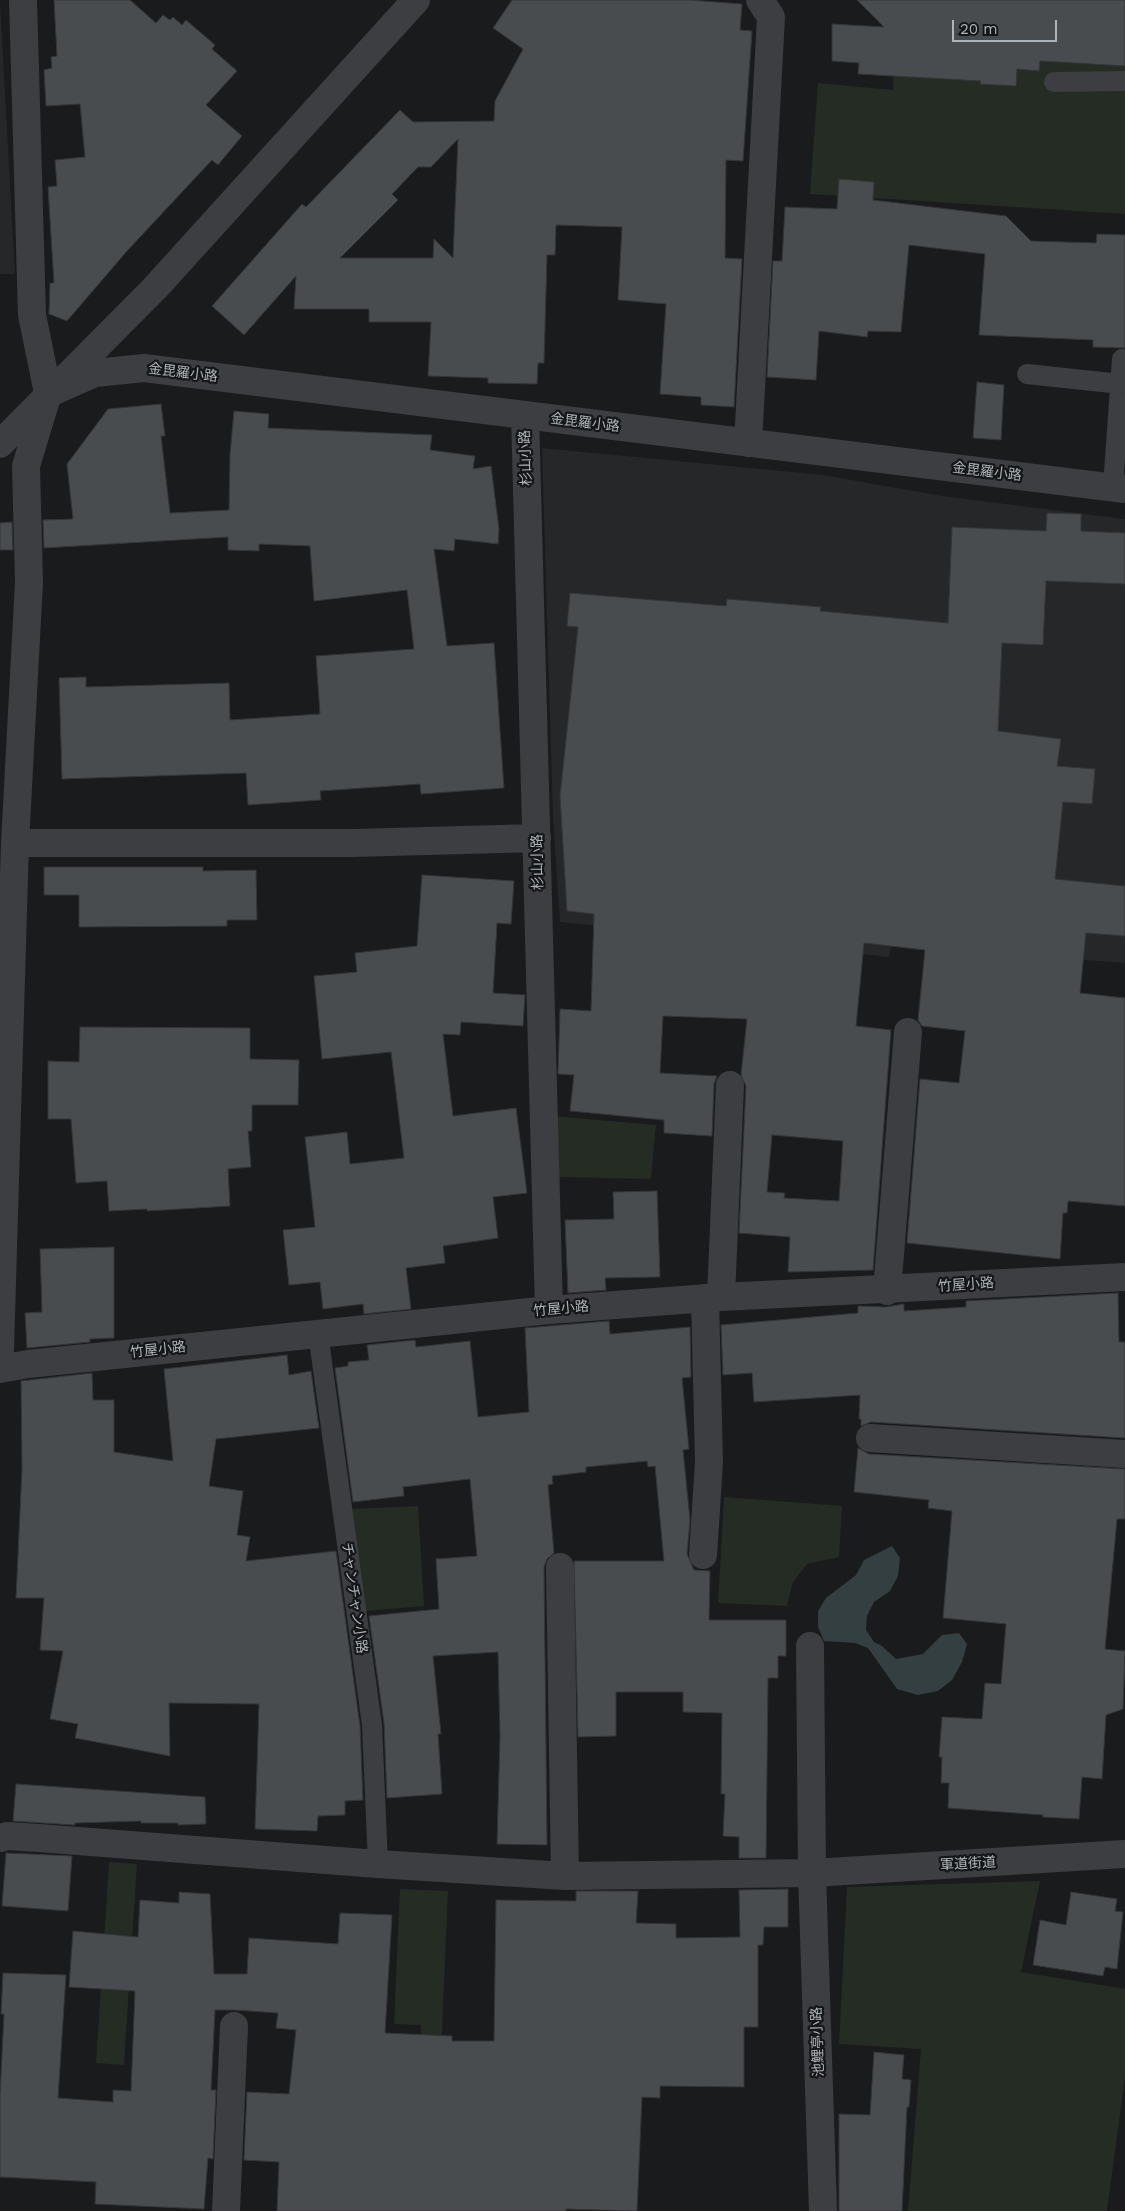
<!DOCTYPE html>
<html>
<head>
<meta charset="utf-8">
<style>
  body { margin:0 }
  #map { position:relative; width:1125px; height:2211px; overflow:hidden; background:#1a1b1c; font-family:"Work Sans",sans-serif }
  canvas { display:block }
  .scale { position:absolute; left:952px; top:20px; width:105px; height:22px; box-sizing:border-box; border:2px solid #aeb5ba; border-top:0; padding-left:6px; font-size:15px; line-height:18px; white-space:nowrap; color:#aeb5ba; -webkit-text-stroke:4px #151617; paint-order:stroke }
</style>
</head>
<body>
<div id="map">
<canvas width="1125" height="2211"></canvas>
<div class="scale">20 m</div>
</div>
<script>
const g = document.querySelector('canvas').getContext('2d');
g.lineJoin = 'round';
function paint(path, color) {
  g.fillStyle = color;
  g.fill(path, 'evenodd');
}
function poly(rows) {
  const path = new Path2D();
  for (const r of rows) {
    path.moveTo(r[0], r[1]);
    for (let i = 2; i < r.length; i += 2) path.lineTo(r[i], r[i + 1]);
  }
  return path;
}
function strokePath(path, color, width, dash) {
  g.strokeStyle = color;
  g.lineWidth = width;
  g.lineCap = dash ? 'butt' : 'round';
  g.setLineDash(dash || []);
  g.stroke(path);
}
function write(font, color, halo, rows, align = 'center') {
  g.font = font + ' "Work Sans","Noto Sans JP",sans-serif';
  g.lineWidth = 4.5;
  g.setLineDash([]);
  g.textBaseline = 'middle';
  g.strokeStyle = halo;
  g.fillStyle = color;
  for (const [text, x, y, turn = 0] of rows) {
    g.save();
    g.translate(x, y);
    g.rotate((+turn || 0) * Math.PI / 180);
    g.textAlign = isNaN(turn) ? turn : align;
    if (halo) g.strokeText(text, 0, 0);
    g.fillText(text, 0, 0);
    g.restore();
  }
}
paint(poly([
  [0,3,15,274,0,274],
  [542,448,823,475,942,496,1125,519,1125,963,891,946,889,957,560,922,553,817]
]), '#262729');
paint(poly([
  [1125,0,1125,214,810,194,818,83,893,90,895,14],
  [552,1116,656,1125,651,1179,554,1177],
  [724,1497,842,1506,839,1557,807,1564,793,1582,787,1606,718,1603],
  [418,1506,424,1606,366,1611,350,1509],
  [109,1862,137,1864,124,2065,96,2063],
  [1040,1881,1021,1972,1125,1989,1125,2077,1107,2211,908,2211,921,2049,839,2044,847,1887],
  [400,1889,448,1891,439,2102,418,2101,421,2025,394,2024]
]), '#252c24');
paint(poly([
  [892,1546,900,1558,898,1576,890,1591,874,1602,867,1616,866,1630,874,1642,882,1646,896,1659,923,1654,942,1635,959,1633,967,1644,962,1662,952,1680,938,1691,918,1695,897,1689,868,1648,855,1643,824,1641,818,1627,818,1611,826,1598,856,1575,864,1560]
]), '#333f41');
const building = poly([
  [54,0,130,0,156,23,163,15,170,20,173,17,182,25,186,20,215,45,212,49,237,71,206,105,242,136,218,165,212,160,127,251,67,321,49,314,50,283,54,283,48,187,57,186,55,160,85,157,80,104,46,106,44,70,52,68,51,57,57,56,54,0],
  [512,0,690,0,742,4,740,30,752,31,743,161,726,160,725,258,742,259,734,407,701,405,701,397,660,394,666,304,618,300,622,227,556,225,555,255,547,255,544,363,538,363,537,384,488,383,488,378,428,376,431,322,369,322,369,309,294,309,296,276,244,335,212,306,302,204,306,207,400,110,413,122,494,121,495,101,523,49,493,28,512,0],
  [458,139,453,258,434,239,433,258,340,258,398,200,392,194,418,167,431,167,458,139],
  [857,0,1125,0,1125,66,1040,61,1039,71,1017,69,1016,86,980,84,981,81,858,74,859,63,832,61,832,24,884,27,857,0],
  [839,179,874,182,873,200,1006,216,1031,241,1096,243,1097,234,1125,235,1125,348,1093,347,1093,340,979,335,985,254,909,245,901,332,868,331,867,337,819,331,816,380,767,377,773,261,782,261,785,207,837,209,839,179],
  [977,382,1004,385,1001,440,973,438,977,382],
  [161,404,165,436,161,436,170,513,229,510,230,454,234,411,269,414,268,428,432,435,430,450,475,456,473,469,491,466,499,529,498,544,455,539,454,551,434,549,447,646,494,643,504,788,421,794,420,784,320,791,321,800,248,805,246,773,62,779,59,678,86,677,86,687,229,683,230,720,320,714,316,656,414,649,407,590,314,601,310,546,259,544,259,551,228,550,228,537,44,548,43,520,73,519,67,464,108,409,161,404],
  [1047,513,1081,514,1081,531,1125,533,1125,584,1046,581,1043,645,1002,643,998,731,1061,739,1057,766,1095,769,1092,804,1063,802,1055,879,1125,886,1125,936,1086,933,1080,993,1125,998,1125,1206,1068,1201,1067,1213,1063,1213,1060,1259,907,1243,920,1079,959,1083,965,1031,922,1026,918,1020,925,950,864,943,856,1026,891,1030,873,1270,788,1272,790,1237,739,1233,746,1086,741,1075,747,1019,663,1016,660,1073,717,1076,714,1084,712,1136,664,1133,664,1120,570,1111,574,1075,558,1074,560,1009,591,1011,594,914,567,911,560,796,578,627,567,626,570,593,726,606,727,599,821,607,820,611,948,623,952,527,1046,531,1047,513],
  [772,1135,843,1141,839,1201,784,1198,785,1193,767,1192,772,1135],
  [12,522,13,550,0,550,0,523,12,522],
  [44,867,203,867,203,871,256,870,257,920,227,920,227,926,79,927,79,895,44,895,44,867],
  [422,875,514,881,511,924,497,923,493,993,525,995,523,1026,461,1022,460,1035,443,1034,453,1116,516,1108,527,1193,493,1197,498,1238,443,1246,445,1263,406,1268,411,1309,364,1314,363,1304,323,1309,320,1282,289,1285,283,1230,315,1227,305,1137,347,1132,350,1164,404,1158,391,1052,322,1059,314,976,357,972,355,953,417,946,422,875],
  [80,1027,250,1028,250,1059,299,1060,298,1105,252,1105,252,1131,248,1131,251,1167,228,1169,230,1206,147,1211,147,1209,109,1211,107,1181,76,1183,71,1119,48,1119,48,1061,79,1062,80,1027],
  [657,1191,660,1277,605,1278,606,1290,568,1293,565,1220,614,1219,613,1192,657,1191],
  [114,1247,114,1338,90,1339,90,1342,27,1348,25,1313,42,1312,40,1249,114,1247],
  [1118,1293,1119,1342,1125,1342,1125,1438,871,1422,861,1426,861,1419,859,1419,860,1395,754,1402,752,1373,723,1375,721,1325,858,1313,858,1306,886,1307,904,1304,904,1311,966,1307,966,1301,1118,1293],
  [609,1321,610,1334,690,1327,691,1377,682,1378,689,1449,683,1450,690,1520,687,1554,694,1570,710,1571,709,1620,786,1620,786,1656,778,1656,778,1678,768,1678,766,1858,739,1858,739,1837,723,1836,725,1794,721,1794,722,1713,683,1712,683,1692,616,1692,616,1736,578,1737,574,1561,664,1561,655,1466,648,1467,647,1461,586,1467,586,1472,552,1476,553,1484,548,1485,554,1553,547,1559,544,1567,547,1845,497,1844,500,1736,498,1652,433,1656,441,1734,438,1734,442,1794,387,1798,384,1723,369,1616,439,1609,436,1559,477,1556,470,1479,403,1487,404,1496,353,1502,335,1368,348,1366,348,1362,369,1360,367,1345,415,1340,416,1347,470,1341,478,1417,529,1412,525,1328,609,1321],
  [287,1355,289,1375,311,1371,319,1428,216,1439,209,1486,243,1491,237,1535,250,1537,246,1561,336,1551,360,1726,363,1800,345,1801,345,1815,318,1816,317,1831,255,1829,259,1704,169,1703,170,1756,75,1738,78,1724,50,1719,63,1651,40,1650,44,1598,16,1598,22,1469,21,1381,92,1373,93,1400,114,1400,114,1452,173,1461,164,1369,287,1355],
  [858,1448,869,1454,1125,1469,1125,1519,1117,1519,1105,1649,1125,1651,1123,1709,1106,1715,1102,1779,1082,1777,1079,1819,1043,1817,1043,1815,948,1808,949,1783,941,1783,942,1757,939,1757,942,1717,982,1719,985,1683,1001,1684,1006,1624,943,1618,952,1511,928,1508,929,1500,854,1492,858,1448],
  [16,1784,205,1797,206,1824,178,1825,178,1823,141,1823,141,1821,75,1823,75,1825,13,1821,16,1784],
  [6,1853,72,1856,68,1911,2,1906,6,1853],
  [788,1889,788,1927,764,1927,763,1945,758,1945,758,2027,744,2027,744,2087,660,2086,660,2098,642,2097,637,2211,566,2209,566,2211,277,2211,279,2162,244,2160,247,2092,289,2094,296,2030,276,2028,278,2013,235,2010,215,2010,211,2090,216,2090,213,2159,208,2158,204,2209,95,2204,96,2182,0,2177,0,2095,4,2014,1,2014,3,1973,66,1975,58,2098,113,2102,113,2090,131,2091,135,1991,69,1987,73,1931,138,1937,140,1900,179,1903,179,1892,210,1894,214,1974,247,1974,249,1938,338,1944,340,1913,392,1915,385,2033,452,2036,452,2041,494,2041,496,1900,576,1901,576,1891,638,1891,636,1923,676,1924,676,1938,740,1937,739,1890,788,1889],
  [1071,1892,1117,1899,1115,1911,1123,1912,1117,1969,1105,1967,1103,1976,1033,1965,1040,1920,1066,1925,1071,1892],
  [874,2052,904,2055,902,2079,911,2080,909,2107,907,2107,902,2211,839,2211,839,2114,870,2115,874,2052]
]);
paint(building, '#494c4e');
strokePath(building, '#343538', 1);
strokePath(poly([
  [1054,82,1125,81],
  [1027,374,1121,384],
  [1113,487,1122,359],
  [318,1333,372,1725,378,1864]
]), '#3c3e41', 20);
strokePath(poly([
  [52,392,95,373,144,368,1125,489],
  [525,415,549,1310],
  [748,443,771,17,760,0],
  [15,843,353,843,537,838],
  [887,1291,908,1032],
  [721,1297,730,1085],
  [0,1349,15,843,29,582,26,466,48,393,32,315,23,0],
  [0,1369,28,1364,549,1310,721,1297,1125,1277],
  [870,1438,1125,1454],
  [703,1555,709,1462,705,1298],
  [560,1567,565,1876],
  [810,1646,812,1873,823,2211],
  [0,1838,7,1836,39,1838,378,1864,565,1876,812,1873,1125,1854],
  [226,2211,234,2026]
]), '#3c3e41', 28);
strokePath(poly([
  [0,444,155,288,416,0]
]), '#3c3e41', 28);
write('14px', '#aeb5ba', '#151617', [
  ["金毘羅小路",183,373,7],
  ["金毘羅小路",585,423,7],
  ["杉山小路",526,458,-92],
  ["金毘羅小路",987,472,7],
  ["杉山小路",538,862,-91],
  ["竹屋小路",966,1285,-4],
  ["竹屋小路",561,1309,-5],
  ["竹屋小路",158,1350,-6],
  ["チャンチャン小路",354,1598,82],
  ["軍道街道",968,1864,-3],
  ["池鯉亭小路",818,2042,-92]
]);
</script>
</body>
</html>
